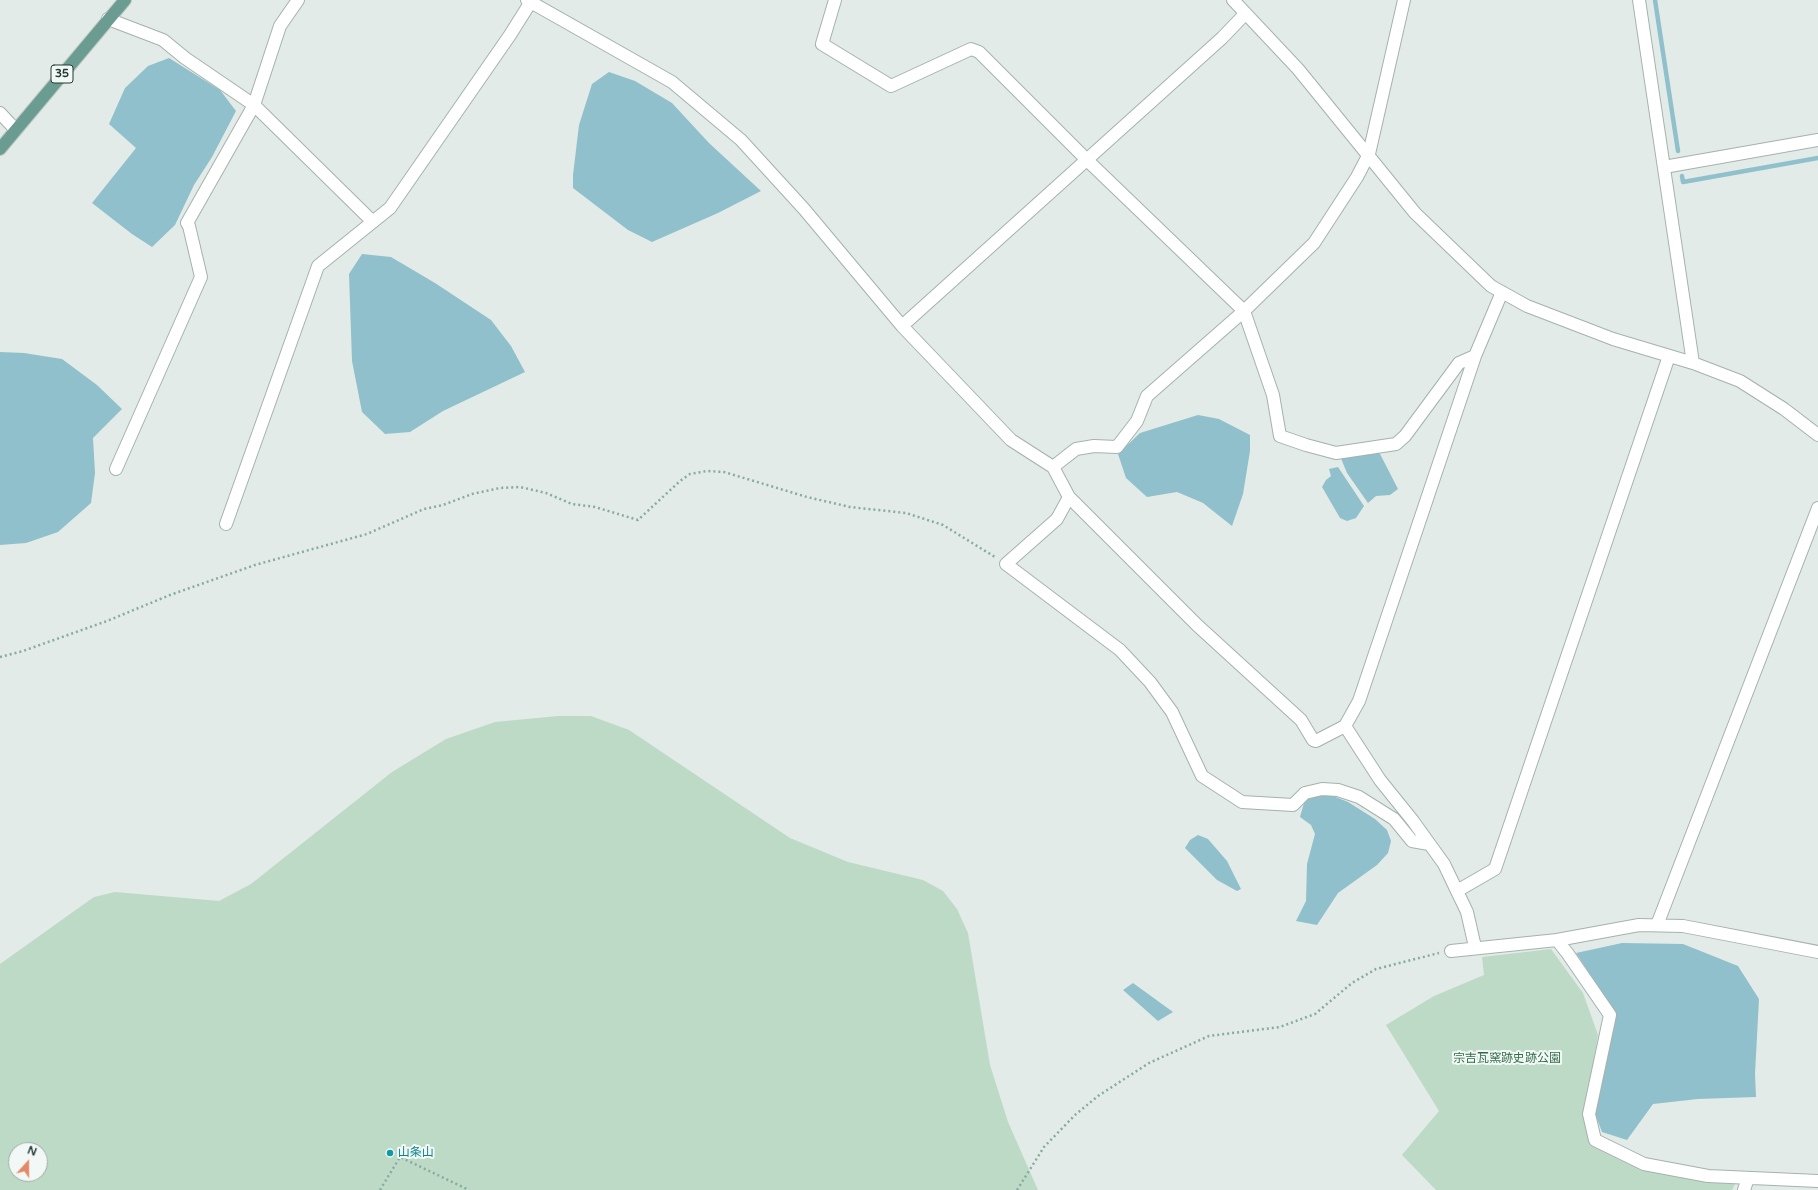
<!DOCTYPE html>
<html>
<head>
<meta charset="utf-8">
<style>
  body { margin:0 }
  #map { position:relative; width:1818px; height:1190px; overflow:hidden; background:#e2ebe7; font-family:"Varela Round",sans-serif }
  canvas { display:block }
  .north { position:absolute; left:8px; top:1142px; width:40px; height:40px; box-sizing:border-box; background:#f2f8f5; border:1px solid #a0aca8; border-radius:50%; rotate:21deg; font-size:11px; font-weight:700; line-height:16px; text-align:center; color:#243a35 }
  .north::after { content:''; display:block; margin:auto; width:14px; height:18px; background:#e48967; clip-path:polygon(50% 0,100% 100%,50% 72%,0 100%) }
</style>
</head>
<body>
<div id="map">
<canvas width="1818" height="1190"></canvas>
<div class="north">N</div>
</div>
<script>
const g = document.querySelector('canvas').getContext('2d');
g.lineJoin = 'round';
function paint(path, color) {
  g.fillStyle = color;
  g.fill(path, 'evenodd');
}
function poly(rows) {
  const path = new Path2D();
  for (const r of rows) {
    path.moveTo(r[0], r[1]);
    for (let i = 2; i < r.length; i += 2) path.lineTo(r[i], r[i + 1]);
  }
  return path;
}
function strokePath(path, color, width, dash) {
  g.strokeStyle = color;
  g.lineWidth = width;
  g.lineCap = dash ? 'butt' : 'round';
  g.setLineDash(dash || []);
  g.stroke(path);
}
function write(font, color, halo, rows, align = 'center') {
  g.font = font + ' "Varela Round","Noto Sans JP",sans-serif';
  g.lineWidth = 4;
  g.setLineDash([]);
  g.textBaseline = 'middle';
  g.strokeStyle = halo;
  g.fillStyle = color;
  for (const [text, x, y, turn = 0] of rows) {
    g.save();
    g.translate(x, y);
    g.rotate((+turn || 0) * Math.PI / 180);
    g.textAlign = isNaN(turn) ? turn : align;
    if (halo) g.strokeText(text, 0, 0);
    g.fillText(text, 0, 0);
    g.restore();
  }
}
paint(poly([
  [558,716,591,716,629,730,790,838,848,862,923,880,943,891,957,909,968,933,990,1065,1008,1122,1038,1190,0,1190,0,964,94,897,115,892,219,901,251,884,392,772,446,739,495,722],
  [16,1150,40,1150,40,1174,16,1174],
  [1551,949,1583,993,1598,1035,1584,1120,1594,1145,1642,1168,1738,1178,1732,1190,1436,1190,1402,1155,1439,1111,1386,1025,1434,996,1484,975,1482,957]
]), '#bddac6');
paint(poly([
  [169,58,220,90,236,111,212,157,194,185,175,225,152,247,132,234,92,203,136,148,109,124,125,88,148,66],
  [609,72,635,81,672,103,709,143,761,191,718,213,652,242,628,230,573,188,573,175,579,125,592,84],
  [362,254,391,257,435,283,491,320,511,346,525,372,443,411,410,432,385,434,362,412,352,361,349,274],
  [0,352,24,353,62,359,97,385,122,409,93,438,95,473,91,503,58,532,26,543,0,545],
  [1198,415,1219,419,1250,435,1250,451,1243,494,1232,526,1203,503,1177,492,1147,497,1126,478,1118,454,1140,433],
  [1378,450,1398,489,1390,495,1376,496,1368,503,1347,473,1340,456],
  [1338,467,1364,506,1356,518,1347,521,1340,518,1322,487,1326,480,1331,476,1329,469],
  [1326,793,1348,802,1375,819,1387,830,1391,841,1388,853,1377,865,1338,893,1317,925,1296,921,1306,901,1307,864,1315,834,1311,825,1300,817,1304,803,1312,795],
  [1198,835,1208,839,1227,861,1241,889,1237,891,1217,880,1185,848,1190,840],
  [1622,943,1683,944,1738,966,1759,999,1755,1074,1756,1097,1698,1099,1653,1104,1627,1140,1602,1132,1593,1108,1615,1012,1576,953],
  [1133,983,1173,1012,1158,1021,1123,990]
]), '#90c0cb');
strokePath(poly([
  [1655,0,1678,151],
  [1682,176,1683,182,1818,158]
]), '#90c0cb', 4.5);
const street = poly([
  [527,0,672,82,741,140,804,209,902,326,1011,440,1053,467,1069,497,1197,625,1301,720,1313,740,1316,741,1345,726,1359,701,1475,356,1502,292],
  [835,0,822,44,891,86,971,49,979,52,1087,160,1244,311,1273,395,1280,436,1306,445,1336,453,1396,444,1405,436,1459,363,1475,356],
  [1233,0,1298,69,1415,213,1491,286,1527,306,1613,339,1693,363,1740,381,1784,409,1818,435],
  [1639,0,1693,363],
  [108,19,163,40,185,58,254,105,373,222],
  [0,113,16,130],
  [1664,167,1818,140],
  [902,326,1222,38,1245,14],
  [1053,467,1076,449,1094,446,1117,447,1137,421,1147,396,1244,311,1314,243,1357,177,1369,154,1404,0],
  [116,469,201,277,189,226,187,223,254,105,280,26,298,0],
  [1069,497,1057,519,1006,564,1120,650,1150,682,1172,712,1202,776,1242,802,1293,805,1305,793,1322,789,1338,790,1359,797,1394,819,1412,841,1429,844],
  [226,524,318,266,390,208,510,35,532,0],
  [1345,726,1380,780,1413,821,1444,864,1467,912,1475,947],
  [1457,891,1495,869,1669,356],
  [1657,925,1818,508],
  [1557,940,1639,925,1683,926,1818,952],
  [1451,951,1557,940,1568,954,1610,1015,1589,1114,1595,1140,1644,1164,1708,1176,1818,1181],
  [1744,1190,1748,1178]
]);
const primary = poly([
  [0,149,125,0]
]);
strokePath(street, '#a5b2ae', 14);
strokePath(primary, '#c2c8c6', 14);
strokePath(poly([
  [0,657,23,651,107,621,170,595,255,565,367,534,424,509,443,505,472,494,500,488,520,487,546,493,572,504,595,507,638,520,680,481,690,474,707,471,724,472,807,497,850,507,906,513,943,525,995,557],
  [380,1190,400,1157,469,1190],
  [1017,1190,1044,1147,1075,1115,1098,1096,1149,1063,1209,1036,1280,1027,1315,1014,1352,983,1376,969,1439,953]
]), '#86aba1', 2.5, [2, 3]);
strokePath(street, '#fff', 12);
strokePath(primary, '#6b9c91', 12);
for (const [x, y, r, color] of [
  [390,1153,4,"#0f9aa8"]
]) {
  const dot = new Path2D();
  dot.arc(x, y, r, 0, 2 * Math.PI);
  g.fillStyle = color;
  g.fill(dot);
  strokePath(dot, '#f2f8f5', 1.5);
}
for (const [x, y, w] of [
  [62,74,22]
]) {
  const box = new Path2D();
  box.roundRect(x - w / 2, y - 9, w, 18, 3);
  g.fillStyle = '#f2f8f5';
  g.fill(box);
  strokePath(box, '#243a35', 1);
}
write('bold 11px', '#243a35', null, [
  ["35",62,74]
]);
write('12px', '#326d4a', '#f2f8f5', [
  ["宗吉瓦窯跡史跡公園",1507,1059]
]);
write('12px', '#0d838f', '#f2f8f5', [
  ["山条山",398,1153]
], 'left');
</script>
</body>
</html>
